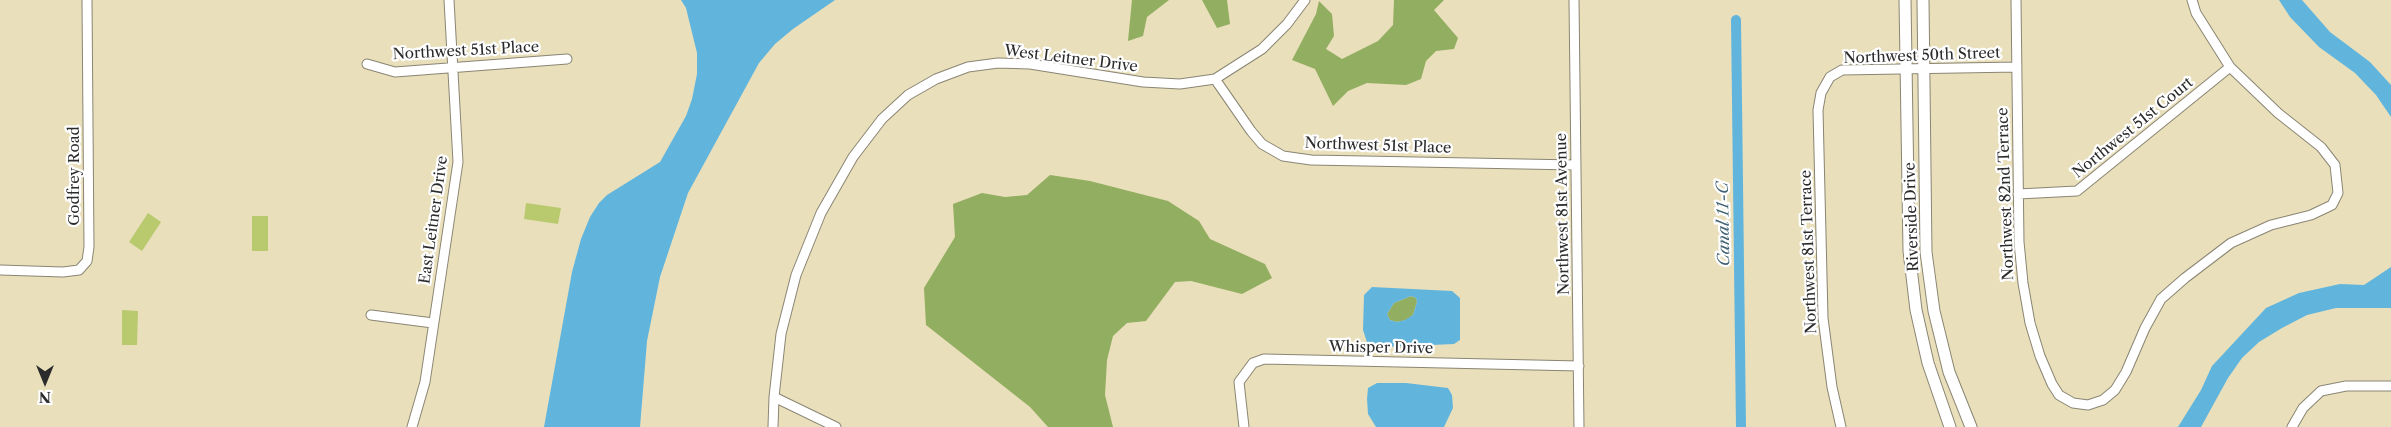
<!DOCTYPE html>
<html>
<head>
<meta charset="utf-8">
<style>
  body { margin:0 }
  #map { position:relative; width:2391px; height:427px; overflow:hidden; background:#e9dfbb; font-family:"Libre Caslon Text",serif }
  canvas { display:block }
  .north { position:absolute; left:20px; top:357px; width:50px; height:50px; -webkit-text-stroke:4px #fff; paint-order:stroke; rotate:180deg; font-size:14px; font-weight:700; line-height:20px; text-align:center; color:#2b2b2b }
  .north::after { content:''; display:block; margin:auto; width:18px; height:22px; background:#2b2b2b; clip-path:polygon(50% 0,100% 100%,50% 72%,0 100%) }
</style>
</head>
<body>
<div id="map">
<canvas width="2391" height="427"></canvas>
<div class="north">N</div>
</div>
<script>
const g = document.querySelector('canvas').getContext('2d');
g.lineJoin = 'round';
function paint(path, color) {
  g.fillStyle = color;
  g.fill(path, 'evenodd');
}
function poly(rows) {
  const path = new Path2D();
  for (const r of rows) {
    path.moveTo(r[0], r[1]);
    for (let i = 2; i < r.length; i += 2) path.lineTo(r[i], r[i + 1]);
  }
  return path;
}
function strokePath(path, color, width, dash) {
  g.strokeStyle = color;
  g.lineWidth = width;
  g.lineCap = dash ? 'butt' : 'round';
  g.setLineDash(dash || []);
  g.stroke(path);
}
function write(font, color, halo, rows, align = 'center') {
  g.font = font + ' "Libre Caslon Text",serif';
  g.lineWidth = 4.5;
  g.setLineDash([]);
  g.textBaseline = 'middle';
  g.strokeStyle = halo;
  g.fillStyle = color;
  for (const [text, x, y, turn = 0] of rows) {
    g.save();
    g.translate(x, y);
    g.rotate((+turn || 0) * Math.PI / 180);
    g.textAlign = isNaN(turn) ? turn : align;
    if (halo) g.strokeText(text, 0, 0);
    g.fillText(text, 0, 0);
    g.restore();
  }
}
paint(poly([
  [526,203,561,208,558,224,524,219],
  [148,213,161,222,142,251,129,242],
  [252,216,268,216,268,251,252,251],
  [122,310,138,311,137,345,122,345]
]), '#b8ca6d');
paint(poly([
  [1132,0,1169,0,1147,17,1143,36,1128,41],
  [1202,0,1227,0,1230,24,1217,28],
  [1394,0,1444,0,1434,10,1458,38,1454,49,1436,51,1426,61,1421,79,1406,85,1367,83,1348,91,1333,106,1315,69,1292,60,1316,14,1319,1,1332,14,1334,36,1326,49,1342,59,1378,41,1393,25],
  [1050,175,1090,181,1168,201,1199,221,1210,239,1265,264,1272,278,1242,294,1191,281,1175,282,1146,321,1127,323,1113,336,1107,360,1105,395,1113,427,1048,427,1030,407,926,325,924,288,955,237,953,204,982,193,1005,197,1027,195],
  [1411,296,1416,298,1417,302,1413,315,1406,320,1397,322,1390,320,1387,314,1394,303]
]), '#92ae60');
paint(poly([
  [681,0,835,0,793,29,775,44,759,63,688,193,660,277,647,341,640,427,544,427,572,272,581,239,590,217,599,203,607,195,660,162,686,116,692,99,697,74,697,53,686,8],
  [2279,0,2302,0,2330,32,2370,62,2391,85,2391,117,2376,95,2355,73,2319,47,2290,17],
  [2391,267,2391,308,2336,308,2307,315,2282,328,2259,342,2242,358,2228,378,2201,427,2178,427,2201,390,2212,366,2266,308,2299,293,2340,284,2364,285],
  [1372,287,1452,291,1460,298,1460,340,1454,344,1387,347,1368,345,1363,330,1364,295],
  [1411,296,1416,298,1417,302,1413,315,1405,320,1397,322,1390,320,1387,314,1394,303],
  [1377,383,1406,383,1448,388,1452,395,1453,408,1444,427,1376,427,1368,414,1367,399,1368,388]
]), '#61b5dd');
strokePath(poly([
  [1736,20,1741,427]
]), '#61b5dd', 10);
const street = poly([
  [1574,0,1579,427],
  [2016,0,2019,242,2023,283,2030,323,2040,356,2052,384,2059,395,2073,403,2088,405,2103,400,2115,390,2126,372,2145,328,2161,299,2185,278,2231,243,2271,225,2311,215,2332,205,2338,193,2335,165,2321,147,2278,113,2230,67,2196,13,2192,0],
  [367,64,395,72,567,59],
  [1215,79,1251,131,1262,144,1283,156,1311,160,1576,165],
  [2018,194,2077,191,2230,67],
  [0,270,63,272,79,270,87,261,89,247,87,0],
  [371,315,433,323],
  [774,397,836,427],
  [412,427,425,382,458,162,449,0],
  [773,427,774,397,781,334,796,275,821,213,853,157,882,119,908,95,936,79,968,67,998,63,1030,64,1143,82,1180,84,1215,79,1262,49,1287,24,1305,0],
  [1244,427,1239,382,1253,363,1264,359,1579,366],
  [1841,427,1832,387,1823,318,1818,110,1821,93,1830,77,1842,70,2017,67],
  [2292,427,2303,408,2321,391,2346,386,2391,386]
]);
const secondary = poly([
  [1905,0,1909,251,1916,310,1928,363,1950,427],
  [1923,0,1926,252,1934,311,1949,372,1971,427]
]);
strokePath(street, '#8a8573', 11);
strokePath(secondary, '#8a8573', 13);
strokePath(street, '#fff', 9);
strokePath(secondary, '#fff', 11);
write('15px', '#2b2b2b', '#fff', [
  ["Northwest 51st Place",466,51,-3],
  ["Northwest 50th Street",1922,56,-2],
  ["West Leitner Drive",1071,59,7],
  ["Northwest 51st Court",2133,128,-39],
  ["Northwest 51st Place",1378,146,2],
  ["Godfrey Road",75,176,-90],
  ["Northwest 82nd Terrace",2006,194,-92],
  ["Northwest 81st Avenue",1563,214,-91],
  ["Riverside Drive",1912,217,-92],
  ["East Leitner Drive",434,220,-82],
  ["Northwest 81st Terrace",1809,252,-92],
  ["Whisper Drive",1381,348,1]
]);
write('italic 16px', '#416272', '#fff', [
  ["Canal 11-C",1724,224,-91]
]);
</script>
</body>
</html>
